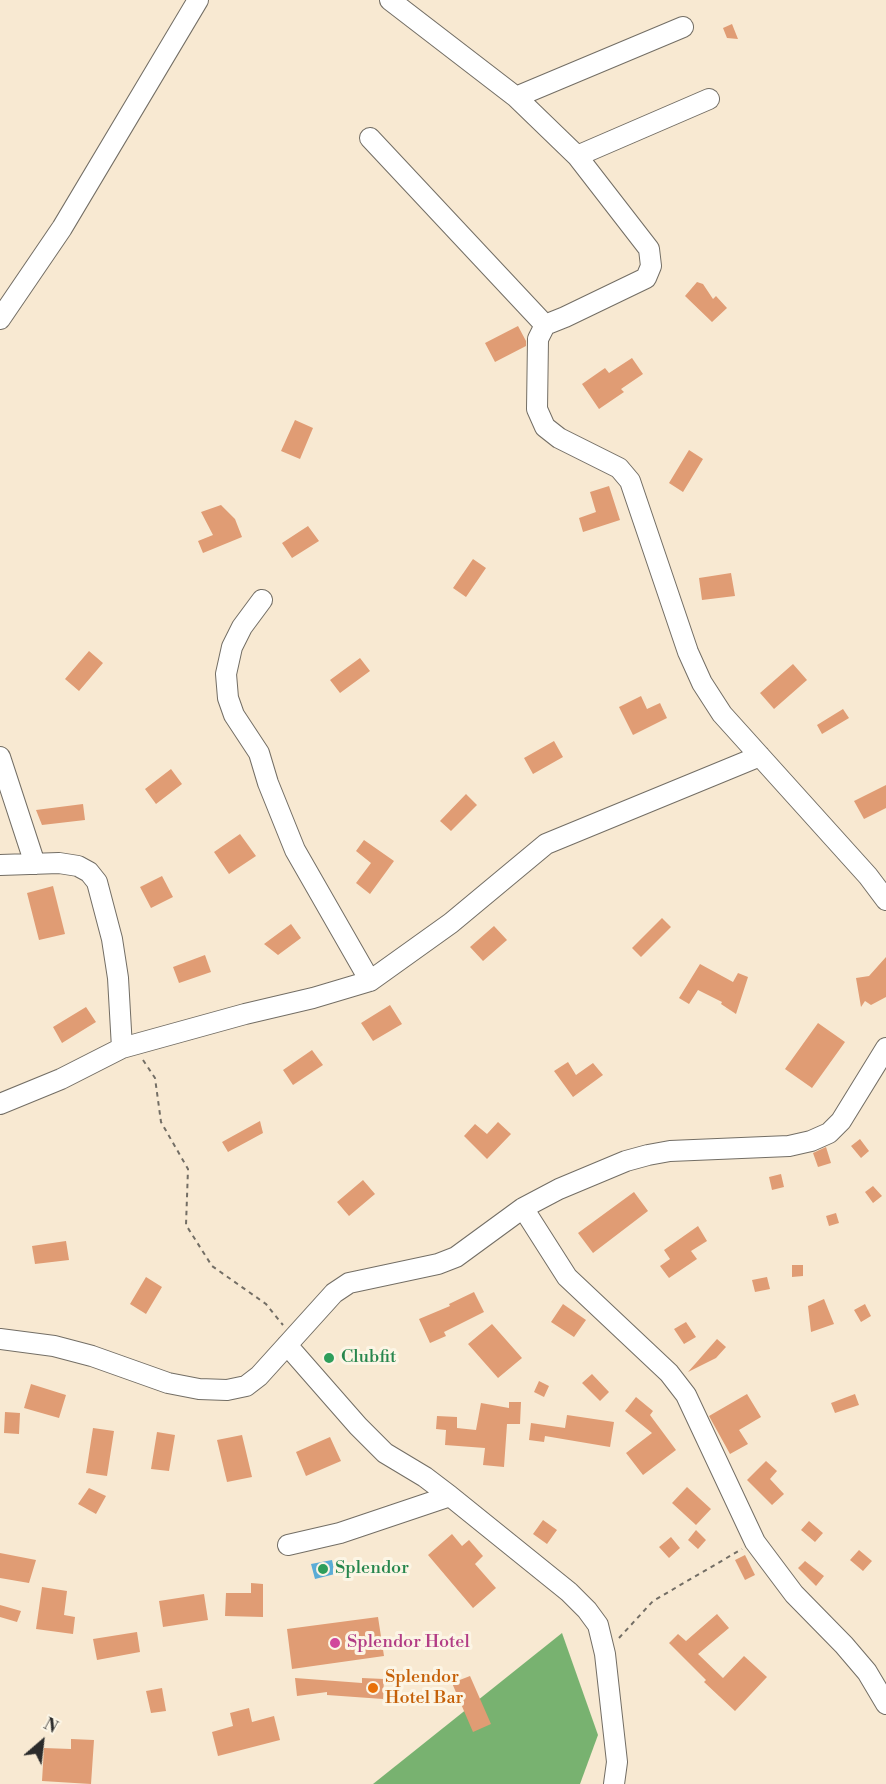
<!DOCTYPE html>
<html>
<head>
<meta charset="utf-8">
<style>
  body { margin:0 }
  #map { position:relative; width:886px; height:1784px; overflow:hidden; background:#f8e9d2; font-family:"Libre Bodoni",serif }
  canvas { display:block }
  .north { position:absolute; left:12px; top:1712px; width:60px; height:60px; -webkit-text-stroke:4px #fcf5e5; paint-order:stroke; rotate:28deg; font-size:16px; font-weight:700; line-height:24px; text-align:center; color:#2b2b2b }
  .north::after { content:''; display:block; margin:auto; width:21px; height:27px; background:#2b2b2b; clip-path:polygon(50% 0,100% 100%,50% 72%,0 100%) }
</style>
</head>
<body>
<div id="map">
<canvas width="886" height="1784"></canvas>
<div class="north">N</div>
</div>
<script>
const g = document.querySelector('canvas').getContext('2d');
g.lineJoin = 'round';
function paint(path, color) {
  g.fillStyle = color;
  g.fill(path, 'evenodd');
}
function poly(rows) {
  const path = new Path2D();
  for (const r of rows) {
    path.moveTo(r[0], r[1]);
    for (let i = 2; i < r.length; i += 2) path.lineTo(r[i], r[i + 1]);
  }
  return path;
}
function strokePath(path, color, width, dash) {
  g.strokeStyle = color;
  g.lineWidth = width;
  g.lineCap = dash ? 'butt' : 'round';
  g.setLineDash(dash || []);
  g.stroke(path);
}
function write(font, color, halo, rows, align = 'center') {
  g.font = font + ' "Libre Bodoni",serif';
  g.lineWidth = 6;
  g.setLineDash([]);
  g.textBaseline = 'middle';
  g.strokeStyle = halo;
  g.fillStyle = color;
  for (const [text, x, y, turn = 0] of rows) {
    g.save();
    g.translate(x, y);
    g.rotate((+turn || 0) * Math.PI / 180);
    g.textAlign = isNaN(turn) ? turn : align;
    if (halo) g.strokeText(text, 0, 0);
    g.fillText(text, 0, 0);
    g.restore();
  }
}
paint(poly([
  [562,1633,598,1735,580,1784,373,1784]
]), '#78b270');
paint(poly([
  [332,1560,335,1574,315,1579,311,1564]
]), '#5bacd6');
paint(poly([
  [732,24,738,39,727,38,723,28],
  [697,282,703,284,713,299,716,296,727,308,712,322,685,296],
  [518,326,526,341,526,346,495,362,485,343],
  [632,358,643,374,621,389,624,392,599,409,582,384,605,368,609,373],
  [295,420,313,428,300,459,281,451],
  [689,450,703,459,683,492,669,483],
  [609,486,620,520,583,532,579,518,596,512,590,492],
  [221,505,235,519,242,537,203,553,198,541,213,535,201,512],
  [308,526,319,541,292,558,282,543],
  [473,559,486,568,466,597,453,588],
  [731,573,735,596,702,600,699,578],
  [89,651,103,663,79,691,65,679],
  [360,658,370,671,340,693,330,680],
  [793,664,807,680,774,709,760,693],
  [641,696,647,709,660,703,667,718,633,735,619,707],
  [843,709,849,718,822,734,817,725],
  [554,741,563,757,533,774,524,758],
  [171,769,182,784,156,804,145,789],
  [886,785,886,808,864,819,854,801],
  [466,794,477,805,451,831,440,821],
  [83,804,85,820,42,825,36,810],
  [240,834,256,856,229,874,214,852],
  [364,840,394,861,370,894,356,883,371,863,356,851],
  [162,876,173,897,151,908,140,887],
  [53,886,65,934,39,940,27,893],
  [662,918,671,927,641,957,632,948],
  [291,924,301,938,278,955,264,944],
  [494,926,507,940,483,961,470,947],
  [205,955,211,972,179,983,173,967],
  [886,957,886,997,871,1005,865,1001,861,1007,856,978,869,976],
  [700,964,733,982,738,973,748,977,736,1014,721,1004,722,1002,698,990,689,1004,679,998],
  [390,1005,402,1024,373,1041,361,1023],
  [86,1007,96,1022,62,1043,53,1027],
  [818,1023,845,1042,812,1088,785,1069],
  [312,1050,323,1065,293,1085,283,1070],
  [568,1062,576,1075,593,1063,603,1075,573,1097,554,1071],
  [260,1121,263,1133,228,1152,222,1142],
  [498,1122,511,1134,487,1159,464,1136,475,1124,487,1134],
  [860,1139,869,1151,861,1158,851,1146],
  [826,1147,831,1163,818,1167,813,1153],
  [781,1174,784,1187,772,1190,769,1177],
  [363,1180,375,1194,349,1216,337,1202],
  [873,1186,882,1196,873,1203,865,1192],
  [634,1192,648,1211,593,1253,578,1233],
  [836,1213,839,1223,829,1226,826,1216],
  [698,1226,707,1241,691,1251,697,1259,669,1278,660,1266,670,1259,664,1250],
  [66,1241,69,1260,35,1264,32,1246],
  [792,1265,803,1265,803,1276,792,1277],
  [146,1277,162,1287,146,1314,130,1304],
  [767,1277,770,1289,755,1292,752,1280],
  [474,1292,484,1312,444,1332,446,1336,430,1343,419,1319,450,1306,449,1304],
  [824,1299,834,1324,811,1332,808,1306],
  [563,1304,586,1320,574,1337,551,1322],
  [865,1304,871,1316,861,1322,854,1310],
  [686,1322,696,1337,684,1344,674,1329],
  [492,1324,522,1358,498,1378,468,1344],
  [717,1339,726,1347,716,1358,688,1372],
  [592,1374,609,1392,600,1401,582,1383],
  [539,1381,549,1386,544,1397,534,1392],
  [31,1384,66,1395,59,1418,24,1408],
  [747,1394,761,1417,739,1430,748,1444,730,1454,709,1416],
  [855,1394,859,1405,835,1413,831,1403],
  [636,1397,653,1411,650,1415,676,1450,643,1475,626,1453,652,1433,625,1411],
  [509,1402,521,1402,520,1424,507,1424,504,1467,483,1465,485,1448,445,1445,446,1430,436,1429,437,1416,457,1417,457,1428,476,1430,481,1403,509,1408],
  [5,1412,20,1413,19,1434,4,1433],
  [567,1415,614,1422,610,1447,545,1436,544,1442,529,1440,531,1423,565,1428],
  [93,1428,114,1431,107,1476,86,1473],
  [157,1432,175,1435,169,1471,151,1469],
  [242,1435,252,1477,227,1482,217,1440],
  [330,1437,341,1461,306,1476,296,1452],
  [766,1461,777,1471,770,1479,784,1494,772,1505,747,1480],
  [687,1487,711,1509,696,1525,672,1503],
  [89,1488,106,1496,96,1514,78,1504],
  [543,1520,557,1530,547,1544,533,1534],
  [809,1521,823,1533,815,1542,801,1530],
  [696,1530,706,1540,698,1549,688,1540],
  [452,1534,462,1546,469,1540,483,1556,475,1564,496,1588,473,1608,428,1555],
  [671,1537,680,1548,669,1558,659,1547],
  [859,1550,872,1561,863,1571,850,1560],
  [0,1553,36,1560,29,1583,0,1578],
  [745,1555,755,1575,745,1580,735,1560],
  [805,1561,824,1576,816,1586,798,1568],
  [251,1583,263,1584,263,1617,225,1616,226,1593,251,1593],
  [42,1587,67,1591,64,1615,75,1617,73,1634,36,1629],
  [204,1594,208,1620,163,1627,159,1601],
  [0,1605,21,1611,17,1622,0,1617],
  [717,1614,729,1628,698,1654,723,1678,744,1656,767,1677,735,1711,704,1682,706,1680,669,1643,678,1634,686,1641],
  [378,1617,384,1656,292,1669,287,1629],
  [137,1632,140,1652,97,1660,93,1639],
  [470,1676,491,1724,473,1732,452,1683],
  [295,1678,362,1683,362,1678,384,1679,383,1699,327,1695,327,1692,297,1696],
  [162,1688,166,1711,151,1713,146,1691],
  [249,1708,252,1722,274,1716,280,1740,218,1756,212,1732,233,1726,230,1713],
  [71,1739,94,1740,91,1784,42,1781,44,1748,71,1749]
]), '#e09c74');
const minor = poly([
  [390,0,516,97,577,156,649,249,651,266,646,278,565,317,545,325,538,339,537,409,545,427,559,438,619,468,630,481,688,652,702,683,722,714,868,876,886,900],
  [516,97,683,27],
  [370,138,545,325],
  [577,156,709,99],
  [0,319,62,228,198,0],
  [262,600,242,627,232,647,226,674,228,698,234,715,259,753,268,783,295,850,370,981],
  [0,757,35,864],
  [0,865,59,863,78,866,89,872,97,882,112,939,118,978,122,1048],
  [0,1104,61,1079,122,1048,245,1014,313,998,370,981,451,923,546,844,760,756],
  [523,1208,567,1277,669,1373,686,1395,755,1542,794,1594,844,1645,867,1672,886,1704],
  [0,1339,54,1346,92,1356,168,1383,199,1389,227,1390,246,1386,259,1376,334,1293,349,1283,438,1264,456,1257,523,1208,559,1189,626,1161,648,1155,670,1151,789,1146,811,1141,829,1133,841,1121,886,1048],
  [287,1345,358,1426,385,1453,425,1477,450,1496,569,1592,587,1610,598,1625,605,1654,617,1762,614,1784],
  [288,1545,340,1533,450,1496]
]);
strokePath(minor, '#736e65', 22);
strokePath(poly([
  [143,1060,155,1078,161,1122,188,1169,186,1225,212,1266,266,1304,283,1325],
  [619,1638,653,1601,742,1549]
]), '#736e65', 2, [4.5, 4.5]);
strokePath(minor, '#fff', 20);
for (const [x, y, r, color] of [
  [329,1358,6,"#2e9e5b"],
  [323,1569,6,"#2e9e5b"],
  [335,1643,6,"#d1479c"],
  [373,1688,6,"#e8710a"]
]) {
  const dot = new Path2D();
  dot.arc(x, y, r, 0, 2 * Math.PI);
  g.fillStyle = color;
  g.fill(dot);
  strokePath(dot, '#fcf5e5', 2);
}
write('18px', '#27864d', '#fcf5e5', [
  ["Clubfit",341,1358],
  ["Splendor",335,1569]
], 'left');
write('18px', '#b23c85', '#fcf5e5', [
  ["Splendor Hotel",347,1643]
], 'left');
write('18px', '#c56008', '#fcf5e5', [
  ["Splendor",385,1678],
  ["Hotel Bar",385,1699]
], 'left');
</script>
</body>
</html>
